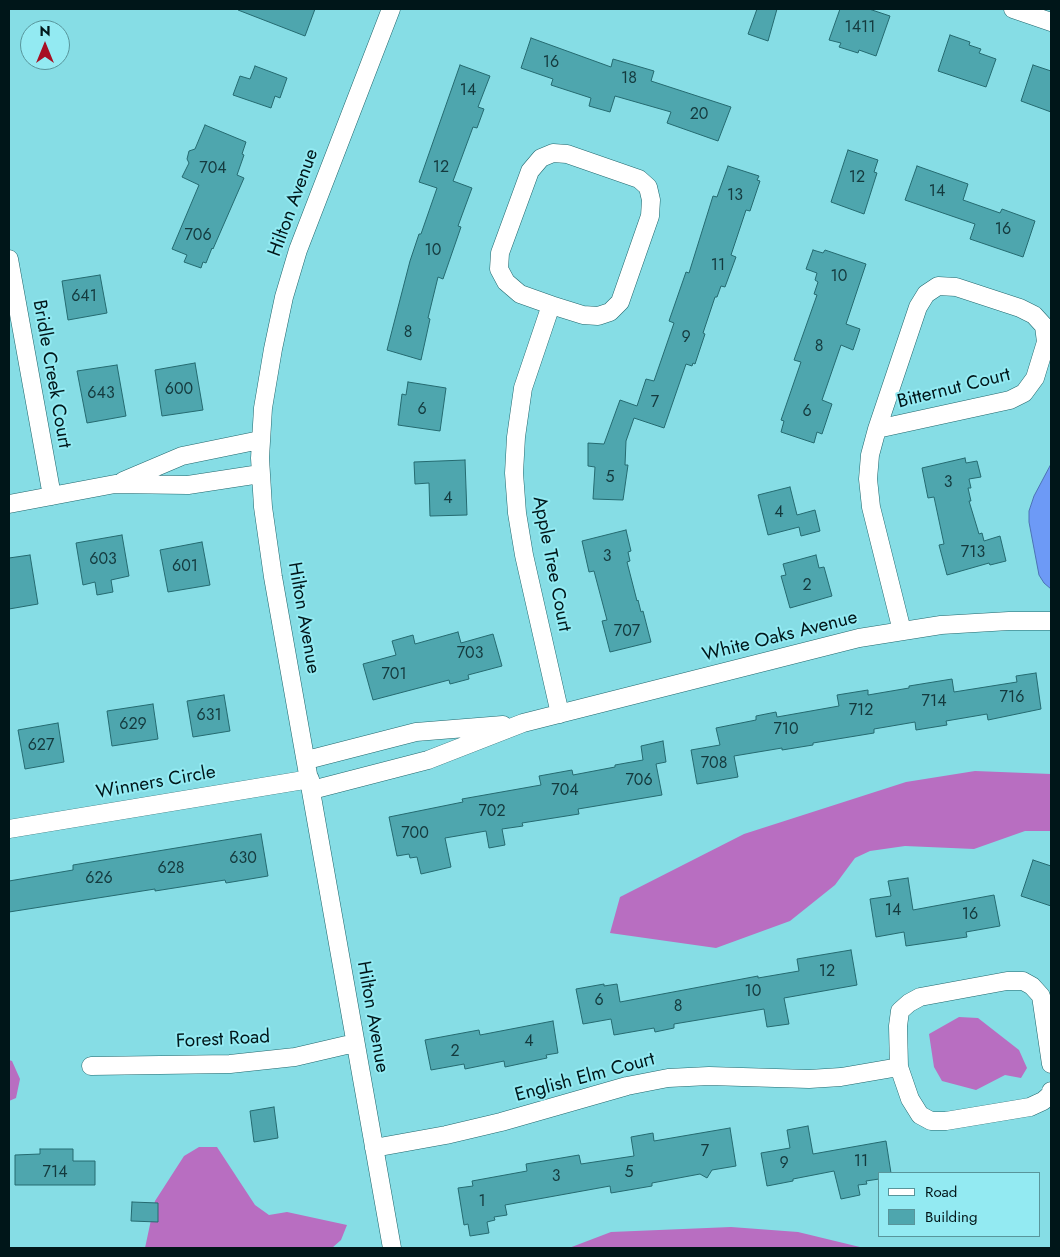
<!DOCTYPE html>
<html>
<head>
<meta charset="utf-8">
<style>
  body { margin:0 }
  #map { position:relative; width:1060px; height:1257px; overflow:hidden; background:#86dde5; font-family:Jost,sans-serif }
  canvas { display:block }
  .frame { position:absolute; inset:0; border:10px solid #001619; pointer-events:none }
  .legend { position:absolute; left:878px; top:1172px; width:162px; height:65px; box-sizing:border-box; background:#93eaf2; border:1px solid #58959b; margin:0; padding:6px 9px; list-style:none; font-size:15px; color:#001619 }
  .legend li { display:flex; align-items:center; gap:10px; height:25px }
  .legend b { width:25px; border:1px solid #58959b }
  .north { position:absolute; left:20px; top:20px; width:50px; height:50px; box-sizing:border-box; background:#93eaf2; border:1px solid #58959b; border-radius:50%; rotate:0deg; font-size:14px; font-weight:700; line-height:20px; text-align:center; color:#001619 }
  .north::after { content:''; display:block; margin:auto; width:18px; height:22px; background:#a71023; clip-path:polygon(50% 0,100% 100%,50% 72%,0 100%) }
</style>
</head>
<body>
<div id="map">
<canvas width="1060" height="1257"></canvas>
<div class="frame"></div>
<ul class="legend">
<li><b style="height:6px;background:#fff"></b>Road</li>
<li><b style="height:14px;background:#4ea6ae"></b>Building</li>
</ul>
<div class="north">N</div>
</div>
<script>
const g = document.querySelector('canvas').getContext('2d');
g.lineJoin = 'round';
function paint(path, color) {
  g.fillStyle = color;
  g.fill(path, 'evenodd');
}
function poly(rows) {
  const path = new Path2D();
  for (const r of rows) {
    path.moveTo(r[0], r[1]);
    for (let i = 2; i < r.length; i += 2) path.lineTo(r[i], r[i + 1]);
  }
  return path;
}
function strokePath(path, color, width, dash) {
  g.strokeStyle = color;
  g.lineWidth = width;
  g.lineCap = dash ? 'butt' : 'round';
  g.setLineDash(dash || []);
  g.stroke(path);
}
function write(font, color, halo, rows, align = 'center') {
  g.font = font + ' Jost,sans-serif';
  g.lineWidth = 4;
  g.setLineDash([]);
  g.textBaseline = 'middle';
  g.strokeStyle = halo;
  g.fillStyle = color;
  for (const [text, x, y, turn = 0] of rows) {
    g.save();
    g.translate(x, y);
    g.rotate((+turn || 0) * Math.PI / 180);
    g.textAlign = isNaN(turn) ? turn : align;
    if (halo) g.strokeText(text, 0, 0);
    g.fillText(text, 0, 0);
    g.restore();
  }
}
paint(poly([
  [975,771,1051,774,1051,831,1025,831,974,849,905,846,870,851,855,858,835,885,790,921,716,948,610,933,620,897,744,834,906,782],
  [959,1017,978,1018,1019,1050,1027,1068,1021,1078,1005,1075,976,1090,942,1081,934,1067,929,1034],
  [9,1060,12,1061,20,1079,16,1098,9,1101],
  [199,1147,217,1147,255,1205,269,1215,287,1212,347,1225,341,1240,332,1248,145,1248,155,1201,184,1156],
  [731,1227,798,1232,864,1248,569,1248,611,1232]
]), '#b86ec1');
const water = poly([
  [1051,464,1051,589,1044,583,1039,575,1029,522,1029,511,1034,496,1051,464]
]);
paint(water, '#6d9af6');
strokePath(water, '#4c72b4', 1);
const building = poly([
  [239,9,315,9,305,36,238,10,239,9],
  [757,9,777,9,768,41,748,34,757,9],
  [840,9,869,9,890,16,876,56,859,50,858,53,839,47,841,43,829,40,840,9],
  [950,35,970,42,969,45,981,49,979,53,996,59,986,87,938,71,950,35],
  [531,38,611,67,613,59,654,71,651,81,731,107,718,141,667,123,671,112,615,96,610,112,589,106,591,98,551,85,553,79,521,68,531,38],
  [460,65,490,76,478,107,484,109,477,128,473,127,453,181,472,188,458,226,461,227,443,279,438,277,428,318,430,319,421,360,387,350,410,261,419,234,421,234,437,188,419,182,460,65],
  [1033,65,1051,71,1051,112,1021,101,1033,65],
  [255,66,287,78,280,98,275,96,271,108,233,95,240,76,250,79,255,66],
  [205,125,246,142,242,154,244,155,237,175,244,178,213,249,212,248,206,263,203,262,201,268,184,262,187,255,172,249,199,185,182,177,189,163,187,159,189,151,195,149,205,125],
  [848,150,878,160,874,172,877,173,864,214,831,202,848,150],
  [728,166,759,176,757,180,760,181,750,211,746,210,731,255,736,257,725,287,721,286,717,297,715,297,703,333,705,334,695,364,693,363,692,366,686,364,664,428,634,418,626,441,625,465,628,465,623,500,593,499,595,467,588,466,588,443,604,444,620,400,637,406,646,379,654,381,674,323,669,321,686,272,689,273,713,196,717,197,728,166],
  [917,166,968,184,963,200,1000,213,1002,209,1035,221,1023,257,970,239,975,224,905,200,917,166],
  [813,250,823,253,825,250,866,264,846,324,860,329,853,350,841,345,822,400,832,404,822,434,817,432,814,443,781,432,784,421,781,420,801,362,794,360,817,295,814,294,818,282,815,280,817,273,806,269,813,250],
  [100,275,107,313,68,320,62,281,100,275],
  [195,363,203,410,162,416,155,370,195,363],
  [117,365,126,416,87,423,77,371,117,365],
  [408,382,446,388,440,431,398,425,402,394,406,395,408,382],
  [965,458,966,463,977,461,981,477,969,479,971,488,968,488,971,501,969,501,979,534,982,533,984,541,1000,536,1006,561,990,565,989,563,947,575,939,545,944,544,934,497,928,498,922,468,965,458],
  [465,460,467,515,430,516,429,483,415,484,414,462,465,460],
  [790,487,797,515,815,510,820,531,801,536,799,527,768,535,758,495,790,487],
  [626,530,631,551,628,552,630,561,627,562,637,601,638,600,641,612,643,611,651,642,610,652,602,621,607,620,594,571,589,572,582,541,626,530],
  [122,535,129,576,111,580,113,592,97,595,95,582,83,585,76,543,122,535],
  [202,542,210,585,168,592,160,550,202,542],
  [30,555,38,604,9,609,9,558,30,555],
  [816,555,819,568,824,567,832,596,790,608,781,576,786,575,783,564,816,555],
  [458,632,461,643,493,634,502,666,468,675,469,679,450,684,449,680,373,700,363,664,396,655,392,641,413,635,415,644,458,632],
  [1036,673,1041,709,988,720,987,714,946,721,947,725,916,730,915,722,874,729,874,733,813,743,813,745,782,750,782,748,734,756,738,777,697,784,691,750,720,745,716,728,756,720,756,716,776,712,777,717,839,706,837,695,868,690,868,695,909,688,909,686,952,679,954,692,1017,682,1016,676,1036,673],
  [224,695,230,731,193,737,187,701,224,695],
  [153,704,158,739,112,746,107,711,153,704],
  [58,723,64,762,25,769,18,730,58,723],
  [663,741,666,762,656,764,662,795,578,809,579,814,522,823,523,826,502,829,505,845,489,848,486,831,445,838,451,867,421,874,417,857,410,858,409,854,397,856,389,817,463,802,462,799,541,785,539,776,572,770,573,775,615,767,615,765,643,760,641,746,663,741],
  [261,834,268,876,226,883,225,880,155,891,155,889,9,912,9,881,73,870,73,865,261,834],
  [1033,860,1051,866,1051,906,1021,896,1033,860],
  [908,878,913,910,994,895,1000,926,966,932,967,937,906,946,904,932,876,937,870,899,891,896,888,881,908,878],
  [851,950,857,985,784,998,789,1024,767,1027,764,1009,674,1024,674,1028,655,1032,654,1028,614,1035,611,1019,583,1024,576,989,604,984,604,986,617,984,620,1002,758,976,758,978,799,971,797,959,851,950],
  [553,1021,558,1053,546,1055,547,1058,505,1067,504,1061,465,1069,464,1064,431,1070,425,1040,479,1030,480,1035,553,1021],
  [274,1107,278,1138,254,1142,250,1111,274,1107],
  [808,1126,813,1154,886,1141,891,1173,879,1173,879,1179,866,1181,867,1184,858,1185,860,1195,841,1199,834,1171,793,1179,793,1181,767,1186,761,1153,790,1148,787,1130,808,1126],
  [730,1128,736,1166,712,1170,707,1178,700,1174,652,1183,652,1186,611,1193,610,1186,505,1205,507,1215,494,1217,495,1220,487,1222,489,1233,470,1236,468,1224,464,1225,458,1188,473,1186,472,1181,527,1171,526,1164,579,1155,581,1164,634,1156,631,1137,653,1133,654,1141,730,1128],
  [40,1149,73,1149,73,1161,95,1161,95,1185,15,1185,15,1155,40,1154,40,1149],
  [132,1202,158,1203,158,1222,131,1221,132,1202]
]);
paint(building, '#4ea6ae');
strokePath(building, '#256a70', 1);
const street = poly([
  [391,9,298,250,284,297,273,349,263,408,260,458,263,507,273,577,392,1248],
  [1013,9,1051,22],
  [9,259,52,496],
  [551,305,520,294,506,282,499,269,500,253,530,171,541,158,553,153,567,154,639,179,648,187,651,200,650,216,620,302,610,312,598,316,583,315,551,305,523,388,516,437,514,473,517,513,524,555,560,714],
  [877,429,918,307,926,294,938,286,956,287,1020,308,1034,315,1044,326,1046,342,1035,378,1024,393,1010,400,877,429,870,455,868,479,871,507,902,631],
  [123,481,182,456,260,440],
  [9,504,115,484,188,485,260,474],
  [307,760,416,732,503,725],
  [312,790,428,760,523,723,859,638,941,625,1009,621,1051,621],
  [9,829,310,779],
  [1051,1064,1041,996,1032,986,1023,981,1007,981,920,997,909,1003,900,1011,898,1026,899,1067,910,1099,920,1115,931,1121,946,1121,1030,1107,1043,1101,1051,1094,1051,1091],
  [91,1066,230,1064,295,1057,355,1043],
  [374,1148,446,1135,501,1122,627,1086,668,1078,709,1076,809,1079,841,1077,899,1067]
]);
strokePath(street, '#21676d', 19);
strokePath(street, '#fff', 18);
write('16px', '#143a3e', null, [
  ["1411",860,28],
  ["16",551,63],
  ["18",629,79],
  ["14",468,91],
  ["20",699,115],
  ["12",441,168],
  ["704",213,169],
  ["12",857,178],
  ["14",937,192],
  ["13",735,196],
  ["16",1003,230],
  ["706",198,236],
  ["10",433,251],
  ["11",718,266],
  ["10",839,277],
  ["641",84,297],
  ["8",408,333],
  ["9",686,338],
  ["8",819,347],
  ["600",179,390],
  ["643",101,394],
  ["7",655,403],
  ["6",422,410],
  ["6",807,412],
  ["5",610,478],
  ["3",948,483],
  ["4",448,499],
  ["4",779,513],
  ["713",973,553],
  ["3",607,557],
  ["603",103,560],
  ["601",185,567],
  ["2",807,586],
  ["707",627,632],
  ["703",470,654],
  ["701",394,675],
  ["716",1012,698],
  ["714",934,702],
  ["712",861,711],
  ["631",209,716],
  ["629",133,725],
  ["710",786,730],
  ["627",41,746],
  ["708",714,764],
  ["706",639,781],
  ["704",565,791],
  ["702",492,812],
  ["700",415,834],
  ["630",243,859],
  ["628",171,869],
  ["626",99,879],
  ["14",893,911],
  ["16",970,915],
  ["12",827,972],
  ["10",753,992],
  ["6",599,1001],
  ["8",678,1007],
  ["4",529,1042],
  ["2",455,1052],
  ["7",705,1152],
  ["11",861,1162],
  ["9",784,1164],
  ["714",55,1173],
  ["5",629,1173],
  ["3",556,1177],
  ["1",482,1202]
]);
write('19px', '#001619', '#93eaf2', [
  ["Hilton Avenue",294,203,-70],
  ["Bridle Creek Court",51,374,80],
  ["Bitternut Court",954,389,-14],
  ["Apple Tree Court",551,564,79],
  ["Hilton Avenue",303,618,80],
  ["White Oaks Avenue",780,637,-14],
  ["Winners Circle",156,783,-10],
  ["Hilton Avenue",372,1017,80],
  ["Forest Road",223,1040,-3],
  ["English Elm Court",585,1078,-15]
]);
</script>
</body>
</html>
